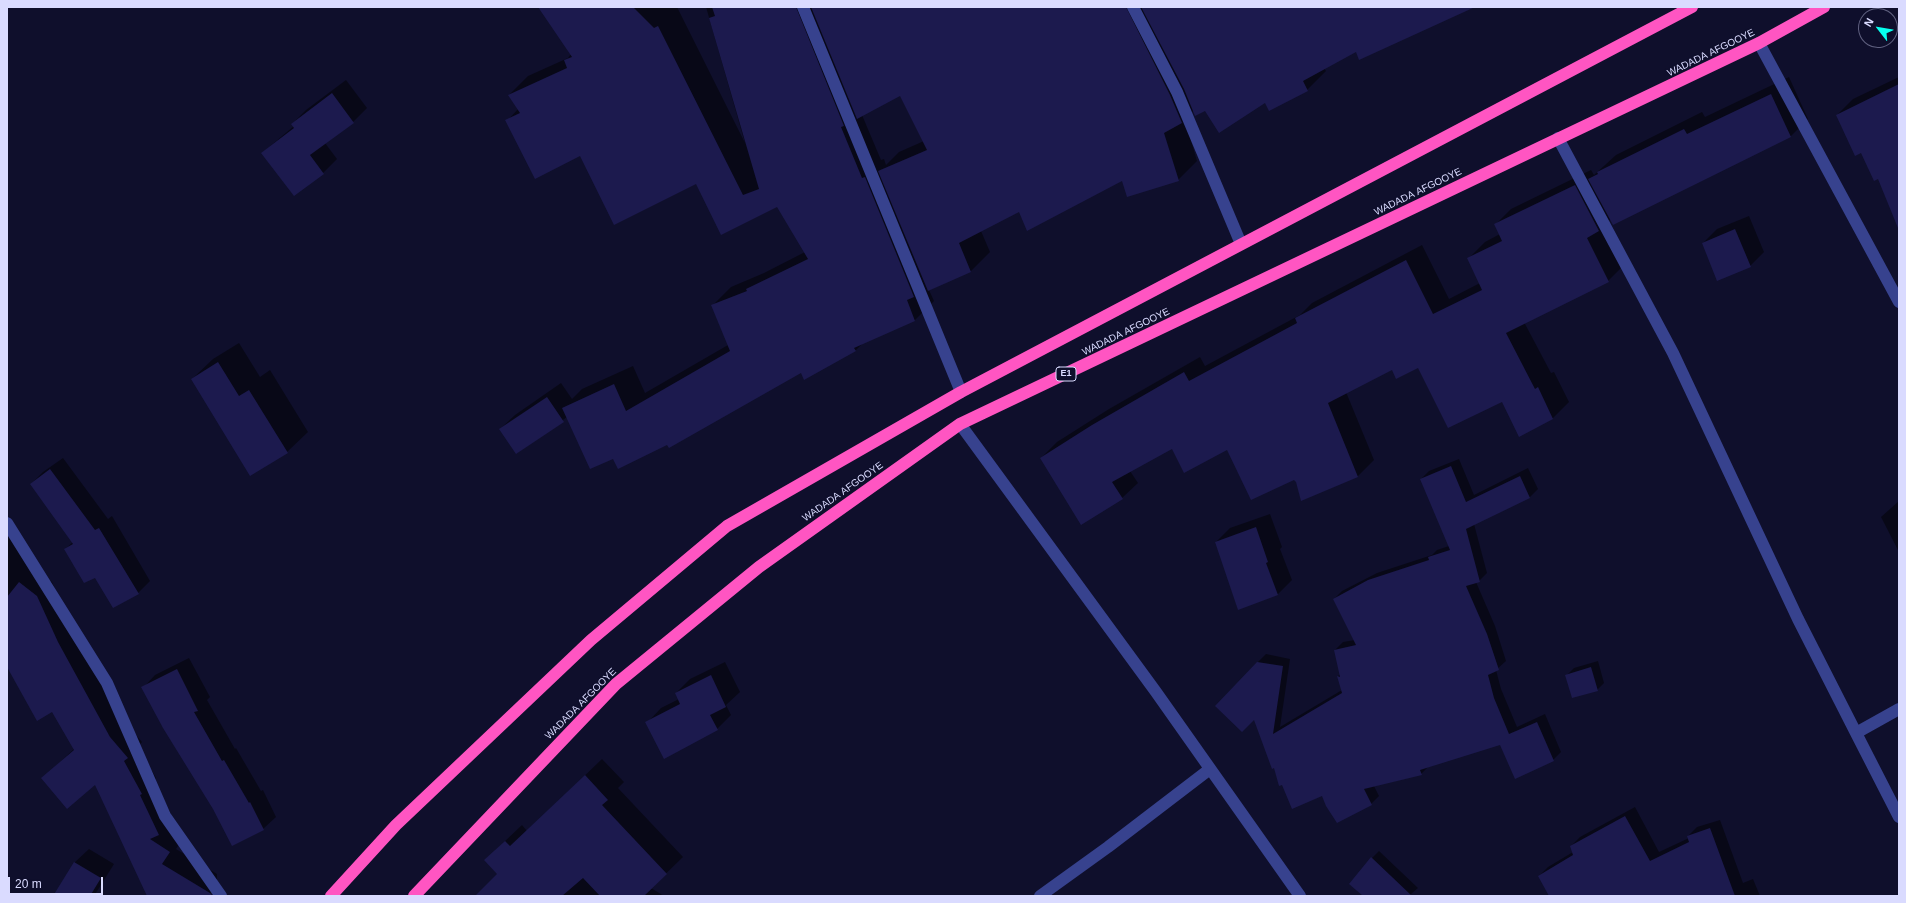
<!DOCTYPE html>
<html>
<head>
<meta charset="utf-8">
<style>
  body { margin:0 }
  #map { position:relative; width:1906px; height:903px; overflow:hidden; background:#0f0f2c; font-family:Helvetica,sans-serif }
  canvas { display:block }
  .frame { position:absolute; inset:0; border:8px solid #dadbff; pointer-events:none }
  .north { position:absolute; left:1858px; top:8px; width:40px; height:40px; box-sizing:border-box; background:#0f0f2c; border:1px solid #606180; border-radius:50%; rotate:301deg; font-size:11px; font-weight:700; line-height:16px; text-align:center; color:#dadbff }
  .north::after { content:''; display:block; margin:auto; width:14px; height:18px; background:#06ffef; clip-path:polygon(50% 0,100% 100%,50% 72%,0 100%) }
  .scale { position:absolute; left:8px; top:877px; width:95px; height:18px; box-sizing:border-box; border:2px solid #dadbff; border-top:0; padding-left:5px; font-size:12px; line-height:14px; white-space:nowrap; color:#dadbff; -webkit-text-stroke:3px #0f0f2c; paint-order:stroke }
</style>
</head>
<body>
<div id="map">
<canvas width="1906" height="903"></canvas>
<div class="frame"></div>
<div class="north">N</div>
<div class="scale">20 m</div>
</div>
<script>
const g = document.querySelector('canvas').getContext('2d');
g.lineJoin = 'round';
function paint(path, color) {
  g.fillStyle = color;
  g.fill(path, 'evenodd');
}
function poly(rows) {
  const path = new Path2D();
  for (const r of rows) {
    path.moveTo(r[0], r[1]);
    for (let i = 2; i < r.length; i += 2) path.lineTo(r[i], r[i + 1]);
  }
  return path;
}
function strokePath(path, color, width, dash) {
  g.strokeStyle = color;
  g.lineWidth = width;
  g.lineCap = dash ? 'butt' : 'round';
  g.setLineDash(dash || []);
  g.stroke(path);
}
function write(font, color, halo, rows, align = 'center') {
  g.font = font + ' Helvetica,sans-serif';
  g.lineWidth = 3;
  g.setLineDash([]);
  g.textBaseline = 'middle';
  g.strokeStyle = halo;
  g.fillStyle = color;
  for (const [text, x, y, turn = 0] of rows) {
    g.save();
    g.translate(x, y);
    g.rotate((+turn || 0) * Math.PI / 180);
    g.textAlign = isNaN(turn) ? turn : align;
    if (halo) g.strokeText(text, 0, 0);
    g.fillText(text, 0, 0);
    g.restore();
  }
}
paint(poly([
  [539,7,677,7,745,143,706,7,1474,7,1356,50,1324,68,1326,71,1307,90,1265,101,1194,110,1185,120,1197,161,1178,180,1123,180,1019,211,981,231,990,252,971,271,929,290,934,301,915,320,864,342,855,351,801,372,668,444,614,457,567,417,517,453,500,429,515,415,561,383,572,399,582,389,633,366,645,393,728,345,712,306,731,287,764,273,805,252,777,206,696,183,580,155,507,121,519,108,509,95,528,76,568,58,571,54],
  [900,95,924,141,899,152,886,165,884,159,881,160,862,115],
  [1789,77,1808,119,1791,136,1613,223,1611,219,1604,225,1624,265,1608,281,1524,322,1551,373,1554,372,1569,402,1553,418,1520,435,1502,400,1418,367,1392,368,1346,392,1374,460,1358,476,1301,500,1297,482,1294,479,1228,448,1172,448,1130,471,1138,483,1122,498,1041,458,1057,442,1109,409,1200,357,1205,366,1300,315,1312,303,1422,245,1449,299,1480,283,1469,258,1485,242,1500,234,1495,225,1511,209,1591,170,1594,175,1616,155,1702,112,1705,117],
  [1899,77,1899,207,1837,115,1853,99],
  [346,80,367,108,353,122,325,143,337,159,323,173,294,195,262,153,294,126,292,124,306,110],
  [1749,216,1764,252,1750,266,1703,243,1717,229],
  [239,343,260,377,270,370,308,432,287,452,192,379,213,359],
  [63,458,108,519,112,516,150,581,138,593,95,576,65,549,73,542,31,484,43,472],
  [1459,459,1474,495,1528,468,1538,489,1530,497,1474,524,1487,573,1479,581,1476,582,1495,626,1506,661,1496,670,1501,689,1517,727,1545,714,1561,752,1553,760,1501,743,1428,767,1421,774,1374,786,1379,796,1371,804,1322,795,1275,767,1258,662,1266,654,1290,659,1280,727,1342,690,1338,676,1341,674,1335,650,1343,642,1355,640,1334,599,1342,591,1377,573,1432,555,1437,550,1449,546,1421,479,1429,471],
  [1899,501,1899,552,1881,517],
  [1270,514,1282,547,1280,549,1292,580,1278,594,1238,609,1216,542,1230,528],
  [7,526,28,563,52,582,72,627,125,722,142,742,138,746,156,778,155,780,173,819,184,837,176,849,217,874,217,883,209,896,148,896,96,784,43,778,74,749,53,711,7,665],
  [189,658,210,697,207,700,235,749,236,748,261,791,263,790,276,817,263,829,214,808,143,688,155,675],
  [1598,661,1604,683,1597,690,1567,675,1574,668],
  [725,662,740,692,726,705,731,715,717,729,647,723,661,708,679,699,676,693,690,679],
  [602,759,624,782,618,788,683,857,651,888,664,896,476,896,498,874,485,860,522,825,527,831],
  [1635,807,1659,852,1689,838,1688,836,1697,827,1720,820,1743,883,1753,879,1760,896,1551,896,1539,876,1548,867,1573,852,1571,846,1580,837],
  [89,849,114,864,94,896,54,896,74,863],
  [1379,851,1418,888,1411,894,1407,896,1362,896,1361,893,1372,858]
]), '#0007');
paint(poly([
  [538,7,633,7,654,28,658,26,743,195,759,189,709,18,715,16,712,7,796,7,844,126,841,127,862,178,865,177,914,297,907,300,915,321,854,348,856,351,804,380,801,373,669,448,667,445,618,469,613,459,590,469,562,408,614,384,626,411,730,351,711,305,747,291,746,289,808,259,777,207,721,235,696,184,614,225,580,156,535,179,505,120,520,113,508,95,567,68,564,60,572,57],
  [811,7,1126,7,1170,95,1182,123,1164,133,1179,181,1127,197,1122,181,1027,231,1019,212,959,243,971,272,928,291,878,171,927,150,900,96,857,119],
  [1141,7,1475,7,1359,60,1356,52,1303,81,1308,91,1269,111,1265,103,1219,133,1205,111,1195,116,1184,89],
  [1899,84,1899,228,1898,228,1878,179,1874,181,1861,153,1855,156,1836,115],
  [332,93,354,123,310,155,324,174,294,196,261,153,294,128,291,124],
  [1771,94,1791,137,1613,225,1588,179,1598,174,1597,172,1684,129,1687,134],
  [1575,185,1599,231,1587,238,1609,282,1506,333,1535,389,1538,387,1553,419,1519,437,1502,402,1448,428,1418,368,1396,379,1392,370,1328,403,1358,477,1301,501,1296,482,1294,480,1251,500,1227,450,1184,473,1172,449,1112,482,1123,499,1081,525,1040,458,1092,425,1184,372,1189,381,1297,323,1295,318,1406,260,1433,314,1482,290,1467,258,1502,241,1494,224],
  [1735,229,1751,267,1717,281,1702,243],
  [218,362,239,396,249,390,288,453,250,476,191,379],
  [547,397,564,422,516,454,499,429],
  [1451,466,1466,502,1520,476,1530,498,1466,529,1480,582,1466,586,1487,634,1499,670,1488,675,1494,698,1509,734,1537,722,1554,761,1515,779,1500,745,1420,770,1422,775,1364,789,1372,805,1337,823,1326,806,1322,796,1292,809,1282,785,1279,786,1274,768,1272,769,1254,720,1242,732,1215,706,1257,662,1283,666,1273,734,1342,693,1337,676,1340,677,1334,650,1356,645,1333,599,1368,580,1429,560,1428,557,1450,550,1420,479],
  [50,469,95,530,99,528,139,594,113,608,95,578,84,583,64,549,73,544,30,484],
  [1256,527,1268,562,1266,563,1278,595,1238,610,1215,542],
  [19,582,37,596,58,642,110,737,128,758,124,761,142,794,140,795,159,835,150,839,170,852,162,864,210,893,212,896,147,896,95,785,67,809,41,778,74,750,52,712,37,721,7,667,7,597],
  [1591,667,1598,691,1572,698,1565,675],
  [177,669,198,711,194,712,222,761,224,760,249,803,250,802,264,830,232,846,213,809,163,728,141,687],
  [711,675,726,707,710,715,718,730,664,759,645,722,680,704,675,693],
  [585,775,608,800,602,805,667,874,644,896,600,896,583,878,562,896,475,896,497,874,484,860,505,841,510,846],
  [1625,816,1650,861,1689,842,1687,836,1710,828,1735,896,1549,896,1538,876,1573,855,1570,846],
  [1371,857,1412,896,1363,896,1349,884],
  [74,862,101,878,90,896,53,896]
]), '#1c1a4e');
strokePath(poly([
  [803,7,961,392],
  [1133,7,1177,92,1241,244],
  [1759,43,1899,302],
  [1558,138,1673,353,1798,619,1856,733],
  [960,424,1156,692,1300,896],
  [7,523,107,683,165,816,221,896],
  [1899,709,1856,733,1899,817],
  [1040,896,1108,847,1210,769]
]), '#37428e', 12);
strokePath(poly([
  [331,896,396,825,591,640,727,526,961,392,1692,7],
  [414,896,616,684,759,567,960,424,1759,43,1824,7]
]), '#ff55c2', 12);
for (const [x, y, w] of [
  [1066,374,20]
]) {
  const box = new Path2D();
  box.roundRect(x - w / 2, y - 7, w, 14, 3);
  g.fillStyle = '#0f0f2c';
  g.fill(box);
  strokePath(box, '#dadbff', 1);
}
write('bold 9px', '#dadbff', null, [
  ["E1",1066,374]
]);
write('10px', '#dadbff', '#0f0f2c', [
  ["WADADA AFGOOYE",1711,53,-26],
  ["WADADA AFGOOYE",1418,192,-26],
  ["WADADA AFGOOYE",1126,332,-26],
  ["WADADA AFGOOYE",843,492,-35],
  ["WADADA AFGOOYE",581,704,-45]
]);
</script>
</body>
</html>
